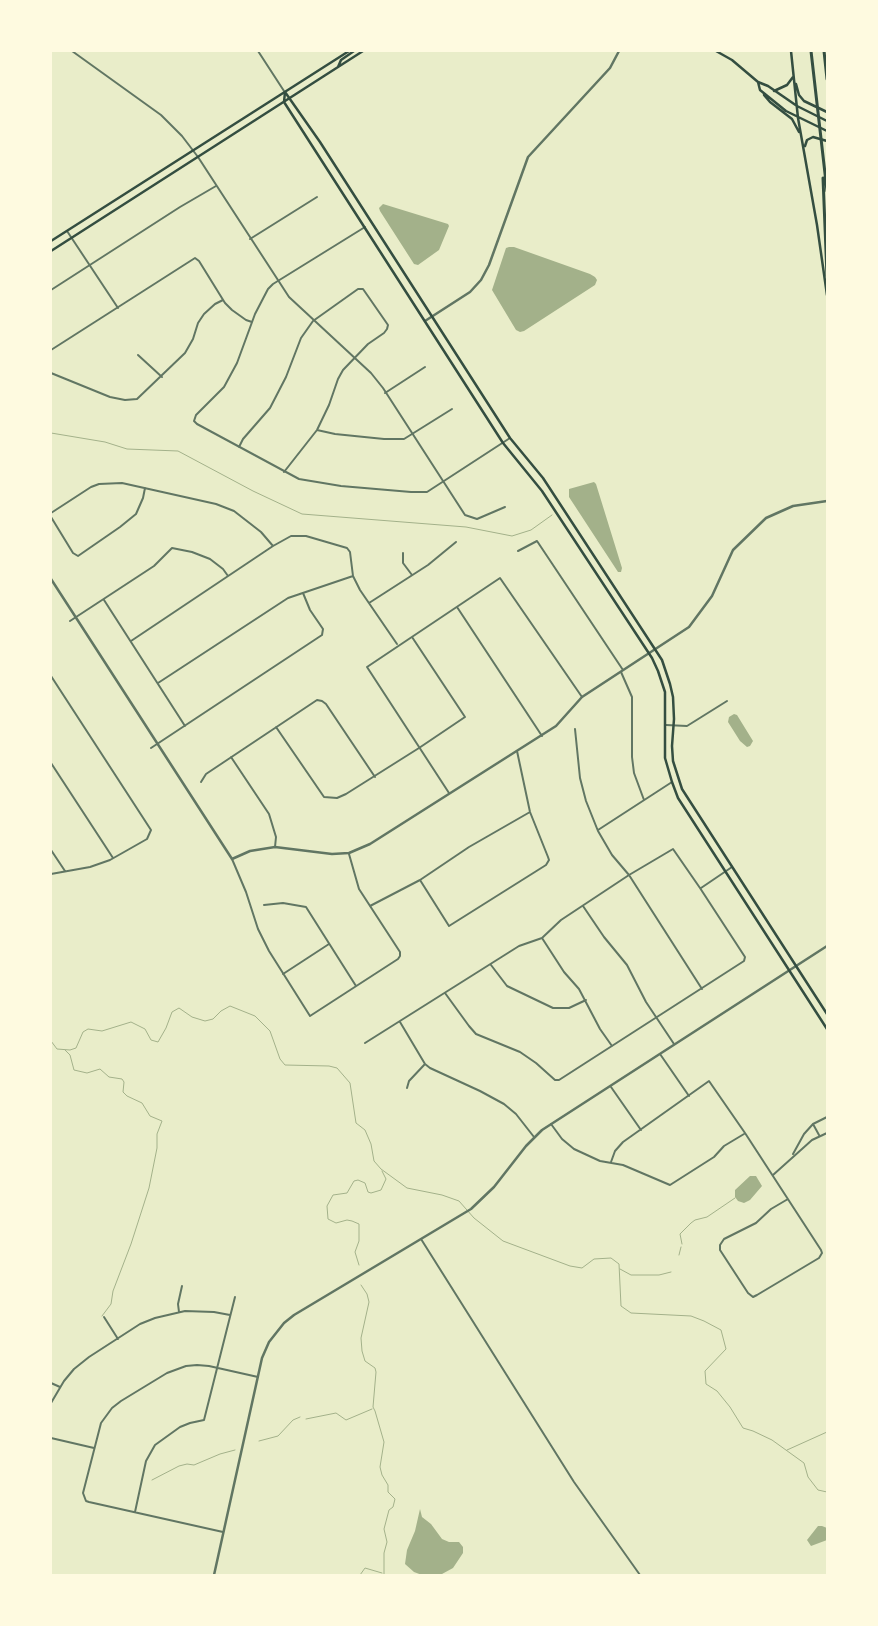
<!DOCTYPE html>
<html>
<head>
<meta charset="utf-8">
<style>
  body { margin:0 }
  #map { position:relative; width:878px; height:1626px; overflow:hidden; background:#e9edc9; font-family:"Roboto Condensed",sans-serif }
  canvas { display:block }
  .frame { position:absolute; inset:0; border:52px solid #fefae0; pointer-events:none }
</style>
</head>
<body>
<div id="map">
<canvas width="878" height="1626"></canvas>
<div class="frame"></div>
</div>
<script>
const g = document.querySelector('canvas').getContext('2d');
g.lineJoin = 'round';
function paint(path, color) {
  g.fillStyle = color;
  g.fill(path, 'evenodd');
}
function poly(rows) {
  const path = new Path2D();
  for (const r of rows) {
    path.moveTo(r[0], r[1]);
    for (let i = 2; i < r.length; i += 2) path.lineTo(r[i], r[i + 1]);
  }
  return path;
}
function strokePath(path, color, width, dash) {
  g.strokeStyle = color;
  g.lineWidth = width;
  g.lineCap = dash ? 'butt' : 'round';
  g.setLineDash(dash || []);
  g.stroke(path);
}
paint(poly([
  [383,204,448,224,449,226,439,250,418,265,414,264,380,211,379,208],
  [509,247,514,247,590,274,595,277,597,280,595,285,524,331,520,332,516,330,492,290,506,248],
  [594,482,596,484,622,568,621,572,618,572,569,497,569,489],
  [734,714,737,715,753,741,750,746,747,747,740,741,728,722,729,717],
  [750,1176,756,1176,762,1186,750,1200,744,1203,738,1201,735,1197,735,1190],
  [420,1509,422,1517,431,1524,442,1539,449,1542,459,1542,463,1547,463,1553,453,1568,442,1574,422,1575,414,1572,405,1564,407,1550,415,1531],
  [818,1526,822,1526,827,1528,827,1540,811,1546,807,1540]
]), '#a3b18a');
strokePath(poly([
  [51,433,105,442,127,449,178,451,253,491,302,514,466,527,512,536,531,530,552,515],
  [51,1041,57,1049,70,1050,76,1048,83,1032,88,1029,102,1031,131,1022,145,1029,151,1040,158,1042,166,1028,172,1012,179,1008,192,1017,205,1021,213,1019,221,1011,230,1006,255,1016,270,1031,280,1059,285,1065,329,1066,337,1068,350,1083,356,1123,365,1130,371,1144,374,1161,381,1169,407,1188,442,1195,459,1201,474,1218,503,1241,570,1266,582,1268,594,1259,611,1258,619,1264,621,1306,631,1313,691,1316,704,1321,721,1330,726,1349,705,1371,706,1384,717,1391,730,1407,743,1428,753,1431,772,1440,804,1463,808,1477,818,1490,827,1492],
  [65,1050,70,1055,74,1070,87,1073,100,1069,109,1077,122,1079,124,1082,123,1092,127,1096,142,1103,150,1116,162,1121,157,1134,157,1148,149,1188,131,1244,113,1291,111,1304,102,1316],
  [682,1244,680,1234,691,1223,695,1220,707,1217,735,1198],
  [679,1255,681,1247],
  [359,1265,355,1252,359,1241,359,1224,352,1221,347,1220,336,1223,328,1219,327,1206,333,1195,347,1193,354,1181,358,1180,365,1183,368,1192,371,1193,381,1190,386,1179,382,1171],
  [620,1269,631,1275,659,1275,671,1272],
  [361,1285,367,1294,369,1302,361,1338,362,1351,365,1361,375,1368,376,1372,373,1407,375,1411,384,1442,380,1467,382,1475,388,1485,388,1492,395,1499,393,1507,389,1510,384,1529,387,1542,384,1553,384,1575],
  [306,1419,336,1413,346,1420,372,1409],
  [259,1441,278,1436,293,1420,300,1417],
  [787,1450,827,1432],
  [152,1480,179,1466,187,1464,194,1465,220,1454,235,1450],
  [360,1575,365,1568,382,1573]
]), '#a3b18a', 1);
strokePath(poly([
  [72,51,161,115,182,136,198,157,289,297,371,373,383,388,465,515,477,519,505,507],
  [258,51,284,91],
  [365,227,273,284,268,289,255,314,237,363,224,387,196,415,194,421,197,424,299,479,341,486,411,492,427,492,510,438],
  [67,231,118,308],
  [250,239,317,197],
  [51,290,180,207,216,186],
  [51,350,195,258,199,261,225,303,232,310,246,320,252,322],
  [138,355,162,377],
  [51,373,110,397,125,400,137,399,185,353,193,339,198,323,204,314,215,304,223,300],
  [385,393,425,367],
  [317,430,335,434,384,439,404,439,452,409],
  [239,447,243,439,270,408,286,377,301,338,313,321,358,289,363,289,388,325,387,329,384,333,368,344,343,370,338,379,329,405,317,430,284,472],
  [51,513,91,487,99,484,122,483,216,504,234,511,261,532,273,546],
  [51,517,73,553,78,556,120,527,136,514,143,498,145,488],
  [518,551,537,541,623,670],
  [403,553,403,563,412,575],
  [104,600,185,726],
  [369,603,428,565,456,542],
  [457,607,542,736],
  [70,621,154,566,172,548,192,552,210,559,223,569,228,576],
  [131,641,273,546,291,536,306,536,347,548,350,552,353,576,360,590,397,644],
  [621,672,632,697,632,757,634,773,644,800],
  [51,676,151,830,147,839,110,860,90,867,51,874],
  [158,683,288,598,353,576],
  [666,725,687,726,727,701],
  [276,727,324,797,337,798,346,794,419,748,465,717,412,637],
  [575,729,580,778,586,801,598,831,612,855,629,875,702,989],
  [151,748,322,635,323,629,310,610,303,593],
  [231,757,269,814,276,837,275,847],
  [51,763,113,858],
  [201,782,206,774,317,700,322,701,326,704,375,777],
  [449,793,367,667,500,578,582,697],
  [598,830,672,782],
  [51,850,65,871],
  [232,859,246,892,258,929,269,951,310,1016,398,959,400,956,400,952,359,889,349,854],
  [420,880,449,926,546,865,549,860,548,857,530,812,517,751],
  [701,888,732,867],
  [264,905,283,903,306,907,356,986],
  [370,906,420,880,469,847,530,812],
  [583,906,604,937,627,965,646,1002,674,1044],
  [542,938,564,972,579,989,600,1029,612,1046],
  [491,965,507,986,553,1008,569,1008,586,1000],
  [283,974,329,944],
  [400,1022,425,1064,430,1068,480,1091,504,1104,516,1114,534,1137],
  [365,1043,519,946,542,938,561,920,629,875,673,849,700,888,745,957,744,961,559,1080,555,1080,536,1063,520,1052,476,1034,469,1026,445,993],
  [660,1054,689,1096],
  [611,1087,641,1130],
  [407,1088,409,1081,425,1064],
  [551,1124,562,1139,574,1149,600,1161,623,1165,670,1185,714,1157,724,1146,744,1134],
  [813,1124,819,1135],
  [793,1154,804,1134,813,1124,827,1117],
  [611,1162,615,1151,623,1142,709,1081,745,1133,821,1250,822,1253,819,1258,757,1295,753,1297,748,1293,720,1250,720,1245,724,1239,756,1223,771,1209,788,1199],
  [773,1175,812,1140,827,1133],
  [421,1239,574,1482,640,1575],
  [179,1312,178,1304,182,1286],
  [104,1317,118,1339],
  [51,1383,60,1387],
  [51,1403,64,1381,74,1369,89,1357,140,1324,155,1318,185,1311,214,1312,230,1315],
  [51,1438,94,1448],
  [135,1512,146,1461,155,1445,180,1427,190,1423,204,1420,235,1297],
  [223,1532,89,1502,86,1501,83,1493,101,1423,112,1408,121,1401,167,1373,186,1366,197,1365,209,1366,258,1377]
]), '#617663', 2);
strokePath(poly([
  [425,321,470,292,481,280,489,265,528,157,610,68,619,51],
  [51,579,232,859,250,851,275,847,332,854,349,853,370,844,556,726,582,697,689,627,712,596,733,550,766,518,793,506,827,501],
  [214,1575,262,1358,269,1342,284,1323,294,1315,471,1209,494,1187,526,1146,542,1130,827,946]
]), '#617663', 2.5);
strokePath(poly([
  [716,51,732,60,758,82,768,86,797,106,827,121],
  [791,51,798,118,817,225,827,295],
  [338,67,341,60,354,51],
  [758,82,760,90,786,111,827,131],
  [796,84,799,95,804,101,827,112],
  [774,91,787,85,793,77],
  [285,92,284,102,503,443,542,491,652,658,658,671,665,692,665,758,672,782,678,798,827,1029],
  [285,92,320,142,510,438,543,478,662,660,670,684,673,697,674,719,672,746,673,761,682,789,827,1014],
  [764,95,770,102,792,119,799,132],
  [805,146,807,140,813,137,827,141],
  [51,241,349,51],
  [51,251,363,51]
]), '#344e41', 2.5);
strokePath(poly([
  [811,51,827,191],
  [824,51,827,79],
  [823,178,827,276]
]), '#344e41', 3);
</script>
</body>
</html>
